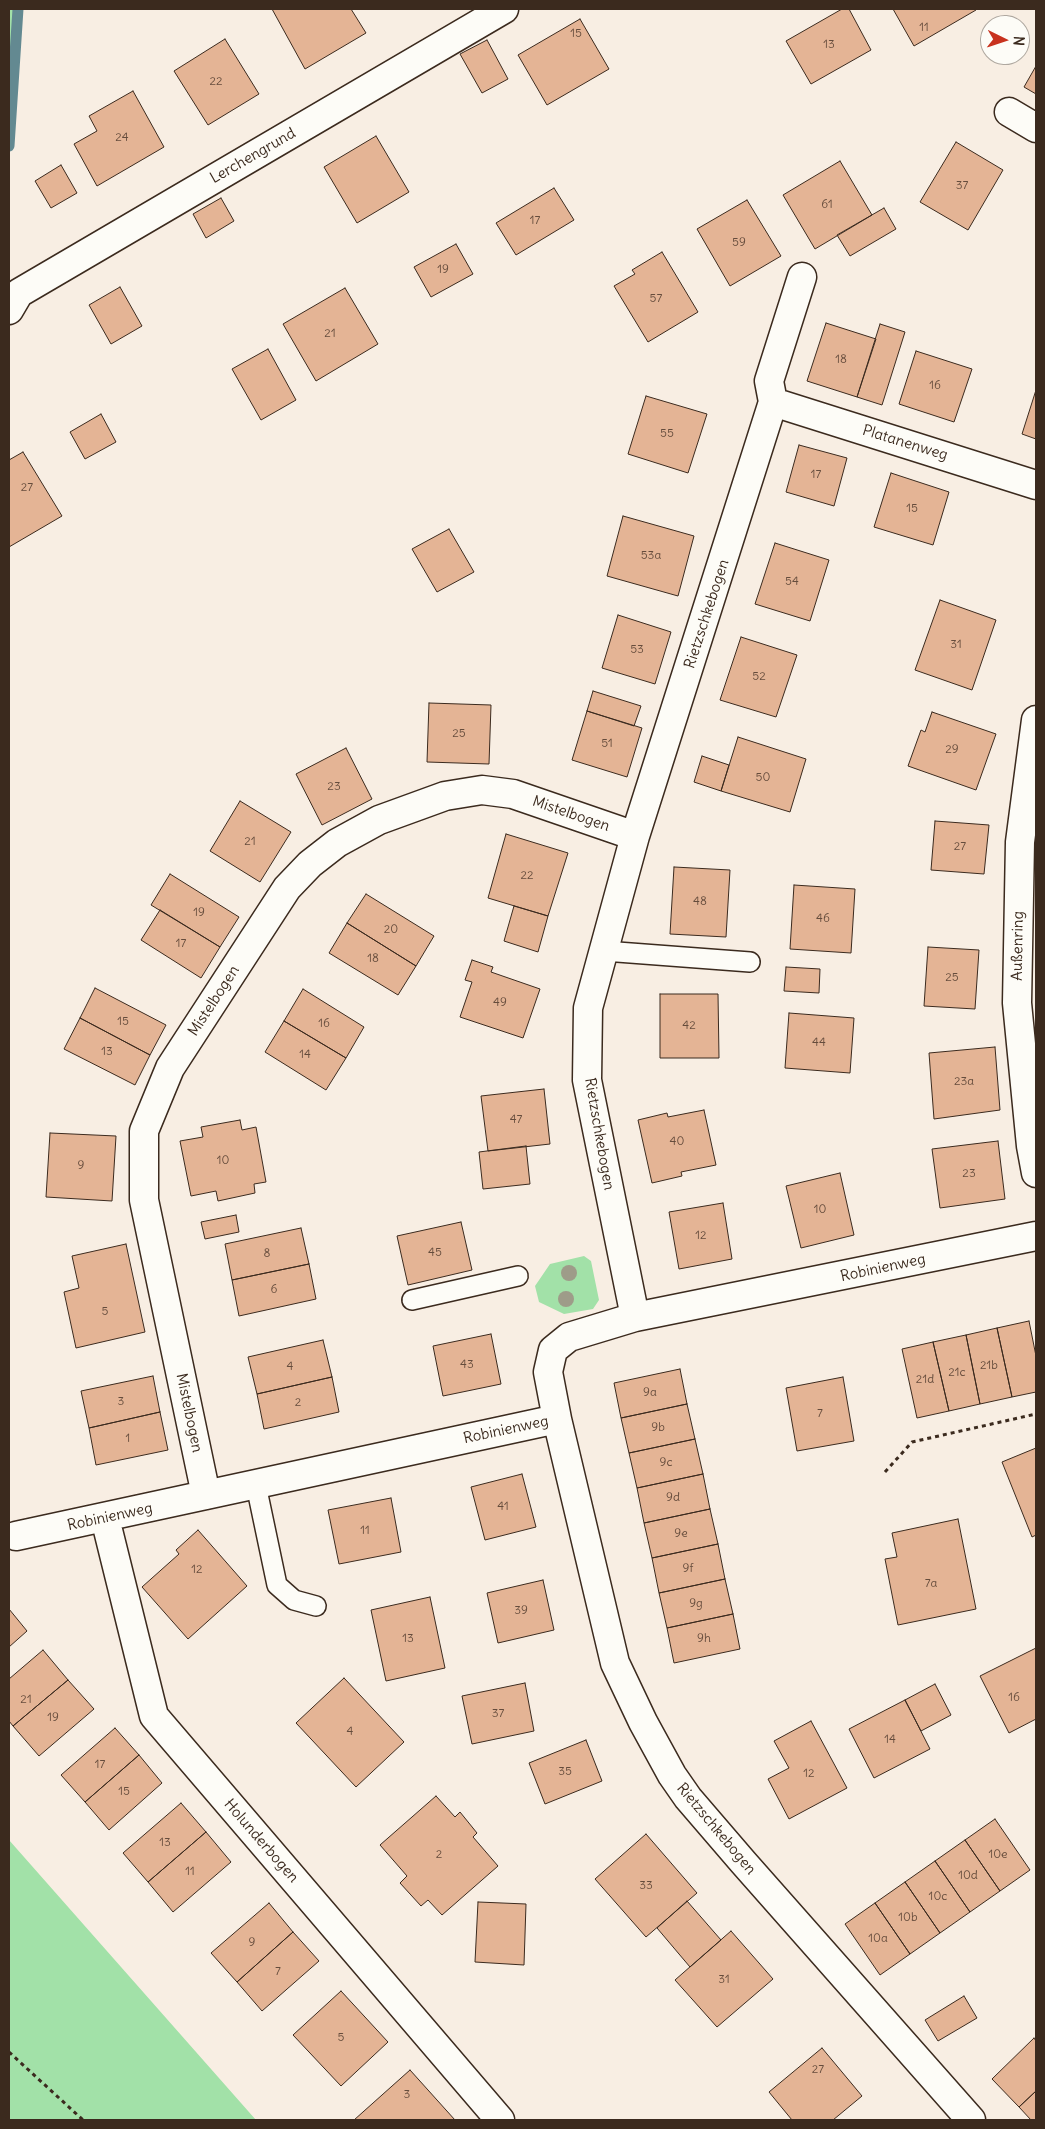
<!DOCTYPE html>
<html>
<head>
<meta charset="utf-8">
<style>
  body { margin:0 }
  #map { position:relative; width:1045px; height:2129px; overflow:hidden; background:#f8eee3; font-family:Delius,sans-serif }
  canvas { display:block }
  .frame { position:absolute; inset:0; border:10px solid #3b2a1e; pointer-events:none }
  .north { position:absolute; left:980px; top:15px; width:50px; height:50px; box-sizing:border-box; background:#fdfcf7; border:1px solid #afa8a0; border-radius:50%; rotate:94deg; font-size:14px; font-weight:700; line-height:20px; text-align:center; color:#3b2a1e }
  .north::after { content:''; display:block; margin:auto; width:18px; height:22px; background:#c8321e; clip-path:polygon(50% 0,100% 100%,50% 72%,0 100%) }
</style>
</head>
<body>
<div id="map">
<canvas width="1045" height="2129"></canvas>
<div class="frame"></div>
<div class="north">N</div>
</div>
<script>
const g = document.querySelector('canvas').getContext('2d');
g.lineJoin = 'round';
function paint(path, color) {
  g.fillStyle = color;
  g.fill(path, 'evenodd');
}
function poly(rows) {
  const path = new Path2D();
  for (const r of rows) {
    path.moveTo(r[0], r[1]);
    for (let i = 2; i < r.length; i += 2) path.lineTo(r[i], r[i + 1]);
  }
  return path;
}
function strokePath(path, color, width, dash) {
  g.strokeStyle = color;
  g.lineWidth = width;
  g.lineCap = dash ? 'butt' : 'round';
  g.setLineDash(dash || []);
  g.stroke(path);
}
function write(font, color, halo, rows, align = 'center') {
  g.font = font + ' Delius,sans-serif';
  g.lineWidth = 4;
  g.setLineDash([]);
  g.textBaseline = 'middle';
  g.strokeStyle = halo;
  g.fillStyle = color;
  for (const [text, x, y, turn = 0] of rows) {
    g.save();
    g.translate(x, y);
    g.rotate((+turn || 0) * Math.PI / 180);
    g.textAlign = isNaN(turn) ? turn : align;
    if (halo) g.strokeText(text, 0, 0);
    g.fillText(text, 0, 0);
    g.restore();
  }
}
paint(poly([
  [9,9,18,9,9,146],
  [584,1256,591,1261,599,1300,593,1309,564,1314,539,1302,535,1286,550,1264],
  [9,1840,256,2120,9,2120]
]), '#a2e1a8');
strokePath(poly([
  [9,146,18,9]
]), '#638991', 11);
const building = poly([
  [272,9,351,9,366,33,305,69,272,9],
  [842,9,849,9,871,50,811,84,786,41,842,9],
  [893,9,975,9,976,10,914,46,893,9],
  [580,19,609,69,547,105,518,55,580,19],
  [225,39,259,94,208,125,174,71,225,39],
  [487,40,508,79,482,93,460,54,487,40],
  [1036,66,1036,94,1024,87,1036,66],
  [133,91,164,147,97,186,74,144,97,131,89,116,133,91],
  [376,136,409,192,357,223,324,167,376,136],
  [956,142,1003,170,968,230,920,202,956,142],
  [840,161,872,215,815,249,783,195,840,161],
  [61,165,77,193,51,208,35,181,61,165],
  [554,188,574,220,516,255,496,223,554,188],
  [221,198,234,221,206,238,193,214,221,198],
  [747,200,781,256,730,286,697,229,747,200],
  [884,208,896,229,850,256,837,235,884,208],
  [456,244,473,274,431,297,414,267,456,244],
  [662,252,698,312,648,342,614,286,635,274,632,270,662,252],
  [120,287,142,326,111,344,89,305,120,287],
  [345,288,378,344,316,381,283,324,345,288],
  [826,323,876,339,857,397,807,381,826,323],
  [880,324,905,332,882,405,857,397,880,324],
  [268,349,296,400,261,420,232,369,268,349],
  [916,351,972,369,954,422,899,404,916,351],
  [1036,390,1036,439,1022,434,1036,390],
  [646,396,707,414,688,473,628,454,646,396],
  [101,414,116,442,85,459,70,432,101,414],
  [799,445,847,458,834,506,786,492,799,445],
  [23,452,62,516,9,547,9,460,23,452],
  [891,473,949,492,933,545,874,527,891,473],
  [623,516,694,536,678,596,607,576,623,516],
  [449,529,474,572,437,592,412,549,449,529],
  [775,543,829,560,810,621,755,604,775,543],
  [940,600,996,620,972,690,915,670,940,600],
  [618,615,671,632,655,684,602,668,618,615],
  [741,637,797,655,776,717,720,700,741,637],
  [593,691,641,706,634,726,587,711,593,691],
  [429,703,491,705,489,764,427,762,429,703],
  [587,711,642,728,627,777,572,760,587,711],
  [932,712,996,734,976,790,908,766,921,730,925,732,932,712],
  [738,737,806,759,790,812,721,791,738,737],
  [346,748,372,799,322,825,296,774,346,748],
  [702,756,729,765,721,791,694,782,702,756],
  [240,801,291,832,260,882,210,851,240,801],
  [935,821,989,825,984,874,931,870,935,821],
  [506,834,568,853,548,916,488,898,506,834],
  [674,867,730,870,726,937,670,934,674,867],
  [170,874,239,917,220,947,151,905,170,874],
  [794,885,855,889,851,953,790,949,794,885],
  [366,894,434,936,416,966,347,923,366,894],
  [514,906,548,916,538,952,504,941,514,906],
  [160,910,220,947,201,978,141,940,160,910],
  [347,923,416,966,398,995,329,953,347,923],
  [928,947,979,950,975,1009,924,1006,928,947],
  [472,960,493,967,491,972,540,989,523,1038,460,1017,472,982,465,980,472,960],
  [786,967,820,969,819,993,784,991,786,967],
  [95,988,166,1025,150,1055,80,1018,95,988],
  [303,989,364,1027,346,1058,284,1021,303,989],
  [660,994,718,994,719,1058,660,1058,660,994],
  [789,1013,854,1018,850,1073,785,1068,789,1013],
  [80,1018,150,1055,135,1085,64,1049,80,1018],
  [284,1021,346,1058,326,1090,265,1052,284,1021],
  [995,1047,1000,1110,934,1119,929,1053,995,1047],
  [544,1089,550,1144,488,1151,481,1096,544,1089],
  [704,1110,716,1165,681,1172,682,1176,652,1183,638,1120,667,1113,668,1117,704,1110],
  [240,1120,242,1130,256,1127,266,1182,254,1184,255,1193,218,1201,216,1191,191,1196,180,1141,203,1137,201,1127,240,1120],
  [50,1133,116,1136,112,1201,46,1197,50,1133],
  [998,1141,1005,1199,940,1208,932,1149,998,1141],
  [526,1146,530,1184,483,1189,479,1152,526,1146],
  [840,1173,854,1235,801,1248,786,1186,840,1173],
  [723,1203,732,1259,679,1269,669,1212,723,1203],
  [236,1215,239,1232,205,1239,201,1222,236,1215],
  [461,1222,472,1270,408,1285,397,1236,461,1222],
  [301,1228,309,1264,232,1280,225,1244,301,1228],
  [126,1244,145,1332,76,1348,64,1292,79,1288,72,1256,126,1244],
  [309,1264,316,1299,239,1316,232,1280,309,1264],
  [1029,1321,1036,1356,1036,1392,1012,1397,997,1328,1029,1321],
  [997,1328,1012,1397,980,1404,966,1335,997,1328],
  [491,1334,501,1384,443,1396,433,1346,491,1334],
  [966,1335,980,1404,949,1411,933,1342,966,1335],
  [323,1340,332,1377,257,1394,248,1357,323,1340],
  [933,1342,949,1411,917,1418,902,1349,933,1342],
  [680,1369,687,1404,621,1418,614,1383,680,1369],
  [153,1376,160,1412,89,1428,81,1391,153,1376],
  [332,1377,339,1412,264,1429,257,1394,332,1377],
  [843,1377,854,1441,797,1451,786,1388,843,1377],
  [687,1404,695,1439,629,1453,621,1418,687,1404],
  [160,1412,168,1450,96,1465,89,1428,160,1412],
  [695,1439,703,1474,637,1488,629,1453,695,1439],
  [1036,1448,1036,1535,1032,1537,1002,1462,1036,1448],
  [522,1474,536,1527,485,1540,471,1487,522,1474],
  [703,1474,710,1509,644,1523,637,1488,703,1474],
  [391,1498,401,1552,339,1564,328,1510,391,1498],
  [710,1509,718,1544,652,1558,644,1523,710,1509],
  [958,1519,976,1609,898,1625,885,1559,897,1557,892,1533,958,1519],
  [198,1530,247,1586,188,1639,142,1587,179,1554,176,1550,198,1530],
  [718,1544,725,1579,659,1593,652,1558,718,1544],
  [725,1579,733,1614,667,1628,659,1593,725,1579],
  [543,1580,554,1630,498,1643,487,1593,543,1580],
  [430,1597,445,1668,386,1681,371,1610,430,1597],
  [9,1609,27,1631,9,1647,9,1609],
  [733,1614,740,1649,674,1663,667,1628,733,1614],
  [1036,1648,1036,1719,1009,1733,980,1676,1036,1648],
  [43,1650,68,1680,13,1726,9,1721,9,1679,43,1650],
  [344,1678,404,1742,356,1787,296,1723,344,1678],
  [68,1680,94,1709,39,1756,13,1726,68,1680],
  [525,1683,534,1731,472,1744,462,1696,525,1683],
  [935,1684,951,1715,921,1731,905,1700,935,1684],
  [905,1700,930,1749,874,1778,849,1729,905,1700],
  [811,1721,847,1788,789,1819,768,1779,789,1768,774,1741,811,1721],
  [115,1728,139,1755,85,1802,61,1775,115,1728],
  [586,1740,602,1781,545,1804,529,1763,586,1740],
  [139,1755,162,1783,109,1830,85,1802,139,1755],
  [436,1796,455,1817,460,1812,477,1833,473,1837,498,1866,442,1915,428,1900,421,1906,400,1883,407,1876,380,1845,436,1796],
  [181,1803,206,1832,148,1882,123,1853,181,1803],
  [995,1819,1030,1870,1000,1891,965,1840,995,1819],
  [206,1832,231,1862,173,1912,148,1882,206,1832],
  [646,1834,697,1893,646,1937,595,1879,646,1834],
  [965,1840,1000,1891,970,1912,935,1861,965,1840],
  [935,1861,970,1912,940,1933,905,1882,935,1861],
  [905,1882,940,1933,910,1954,875,1903,905,1882],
  [687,1901,721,1940,690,1967,657,1928,687,1901],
  [478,1902,526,1904,524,1965,475,1962,478,1902],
  [269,1903,293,1932,237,1982,211,1953,269,1903],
  [875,1903,910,1954,880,1975,845,1924,875,1903],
  [731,1931,773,1979,717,2027,675,1980,731,1931],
  [293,1932,319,1961,262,2011,237,1982,293,1932],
  [341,1991,388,2042,341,2086,293,2035,341,1991],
  [964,1996,977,2018,938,2041,925,2020,964,1996],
  [1034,2038,1036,2041,1036,2091,1019,2107,992,2079,1034,2038],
  [822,2048,862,2096,833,2120,792,2120,769,2092,822,2048],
  [410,2070,455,2120,354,2120,410,2070],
  [1036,2091,1036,2120,1031,2120,1019,2107,1036,2091]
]);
paint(building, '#e4b495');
strokePath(building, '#3b2a1e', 1);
const lane = poly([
  [604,951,750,962],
  [412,1300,518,1276],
  [256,1485,277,1585,294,1600,316,1606]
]);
const street = poly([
  [1009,112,1036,128],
  [9,310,19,293,504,9],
  [773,402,1036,485],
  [1036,720,1020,842,1017,1003,1031,1146,1036,1173],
  [635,1317,587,1080,588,1008,635,836,773,402,769,381,802,277],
  [557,1419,615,1663,643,1722,672,1775,688,1798,743,1862,971,2120],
  [206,1495,144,1200,144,1131,170,1068,287,888,310,864,337,843,379,820,445,796,482,790,513,794,635,836],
  [105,1518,154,1716,500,2120],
  [16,1536,557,1419,548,1372,553,1350,569,1337,635,1317,1036,1236]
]);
strokePath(lane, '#3b2a1e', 22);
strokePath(street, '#3b2a1e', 31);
strokePath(poly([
  [885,1472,912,1442,1036,1414],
  [9,2052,83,2120]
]), '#3b2a1e', 3, [4, 4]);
strokePath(lane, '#fdfcf7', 19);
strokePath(street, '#fdfcf7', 28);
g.fillStyle = '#9e9c89';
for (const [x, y] of [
  [569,1273],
  [566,1299]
]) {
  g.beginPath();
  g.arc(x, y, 8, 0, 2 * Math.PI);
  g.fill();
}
write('12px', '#654c3c', null, [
  ["11",924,28],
  ["15",576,34],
  ["13",829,45],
  ["22",216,82],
  ["24",122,138],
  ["37",962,186],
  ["61",827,205],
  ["17",535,221],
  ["59",739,243],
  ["19",443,270],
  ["57",656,299],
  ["21",330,334],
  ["18",841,360],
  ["16",935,386],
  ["55",667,434],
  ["17",816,475],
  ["27",27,488],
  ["15",912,509],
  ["53a",651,556],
  ["54",792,582],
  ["31",956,645],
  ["53",637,650],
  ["52",759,677],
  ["25",459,734],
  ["51",607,744],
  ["29",952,750],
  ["50",763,778],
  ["23",334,787],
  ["21",250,842],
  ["27",960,847],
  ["22",527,876],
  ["48",700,902],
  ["19",199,913],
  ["46",823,919],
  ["20",391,930],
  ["17",181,944],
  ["18",373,959],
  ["25",952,978],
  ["49",500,1003],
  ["15",123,1022],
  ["16",324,1024],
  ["42",689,1026],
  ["44",819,1043],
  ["13",107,1052],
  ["14",305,1055],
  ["23a",964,1082],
  ["47",516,1120],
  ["40",677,1142],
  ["10",223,1161],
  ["9",81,1166],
  ["23",969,1174],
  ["10",820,1210],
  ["12",701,1236],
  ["45",435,1253],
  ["8",267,1254],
  ["6",274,1290],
  ["5",105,1312],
  ["43",467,1365],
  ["21b",989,1366],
  ["4",290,1367],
  ["21c",957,1373],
  ["21d",925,1380],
  ["9a",650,1393],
  ["3",121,1402],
  ["2",298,1403],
  ["7",820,1414],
  ["9b",658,1428],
  ["1",128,1439],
  ["9c",666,1463],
  ["9d",673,1498],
  ["41",503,1507],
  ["11",365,1531],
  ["9e",681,1534],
  ["9f",688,1569],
  ["12",197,1570],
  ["7a",931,1584],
  ["9g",696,1604],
  ["39",521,1611],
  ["13",408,1639],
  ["9h",704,1639],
  ["16",1014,1698],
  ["21",26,1700],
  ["37",498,1714],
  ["19",53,1718],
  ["4",350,1732],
  ["14",890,1740],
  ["17",100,1765],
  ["35",565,1772],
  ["12",809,1774],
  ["15",124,1792],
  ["13",165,1843],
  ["2",439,1855],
  ["10e",998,1855],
  ["11",190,1872],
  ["10d",968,1876],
  ["33",646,1886],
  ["10c",938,1897],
  ["10b",908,1918],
  ["10a",878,1939],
  ["9",252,1943],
  ["7",278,1972],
  ["31",724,1980],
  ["5",341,2038],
  ["27",818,2070],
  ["3",407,2095]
]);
write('15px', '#3b2a1e', '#fdfcf7', [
  ["Lerchengrund",253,156,-30],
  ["Platanenweg",905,443,17],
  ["Rietzschkebogen",707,614,-72],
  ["Mistelbogen",571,814,19],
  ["Außenring",1018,946,-89],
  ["Mistelbogen",214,1001,-57],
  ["Rietzschkebogen",599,1134,80],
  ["Robinienweg",883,1268,-12],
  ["Mistelbogen",189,1413,78],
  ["Robinienweg",506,1430,-12],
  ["Robinienweg",110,1517,-12],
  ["Rietzschkebogen",716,1829,50],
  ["Holunderbogen",261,1841,49]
]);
</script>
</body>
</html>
